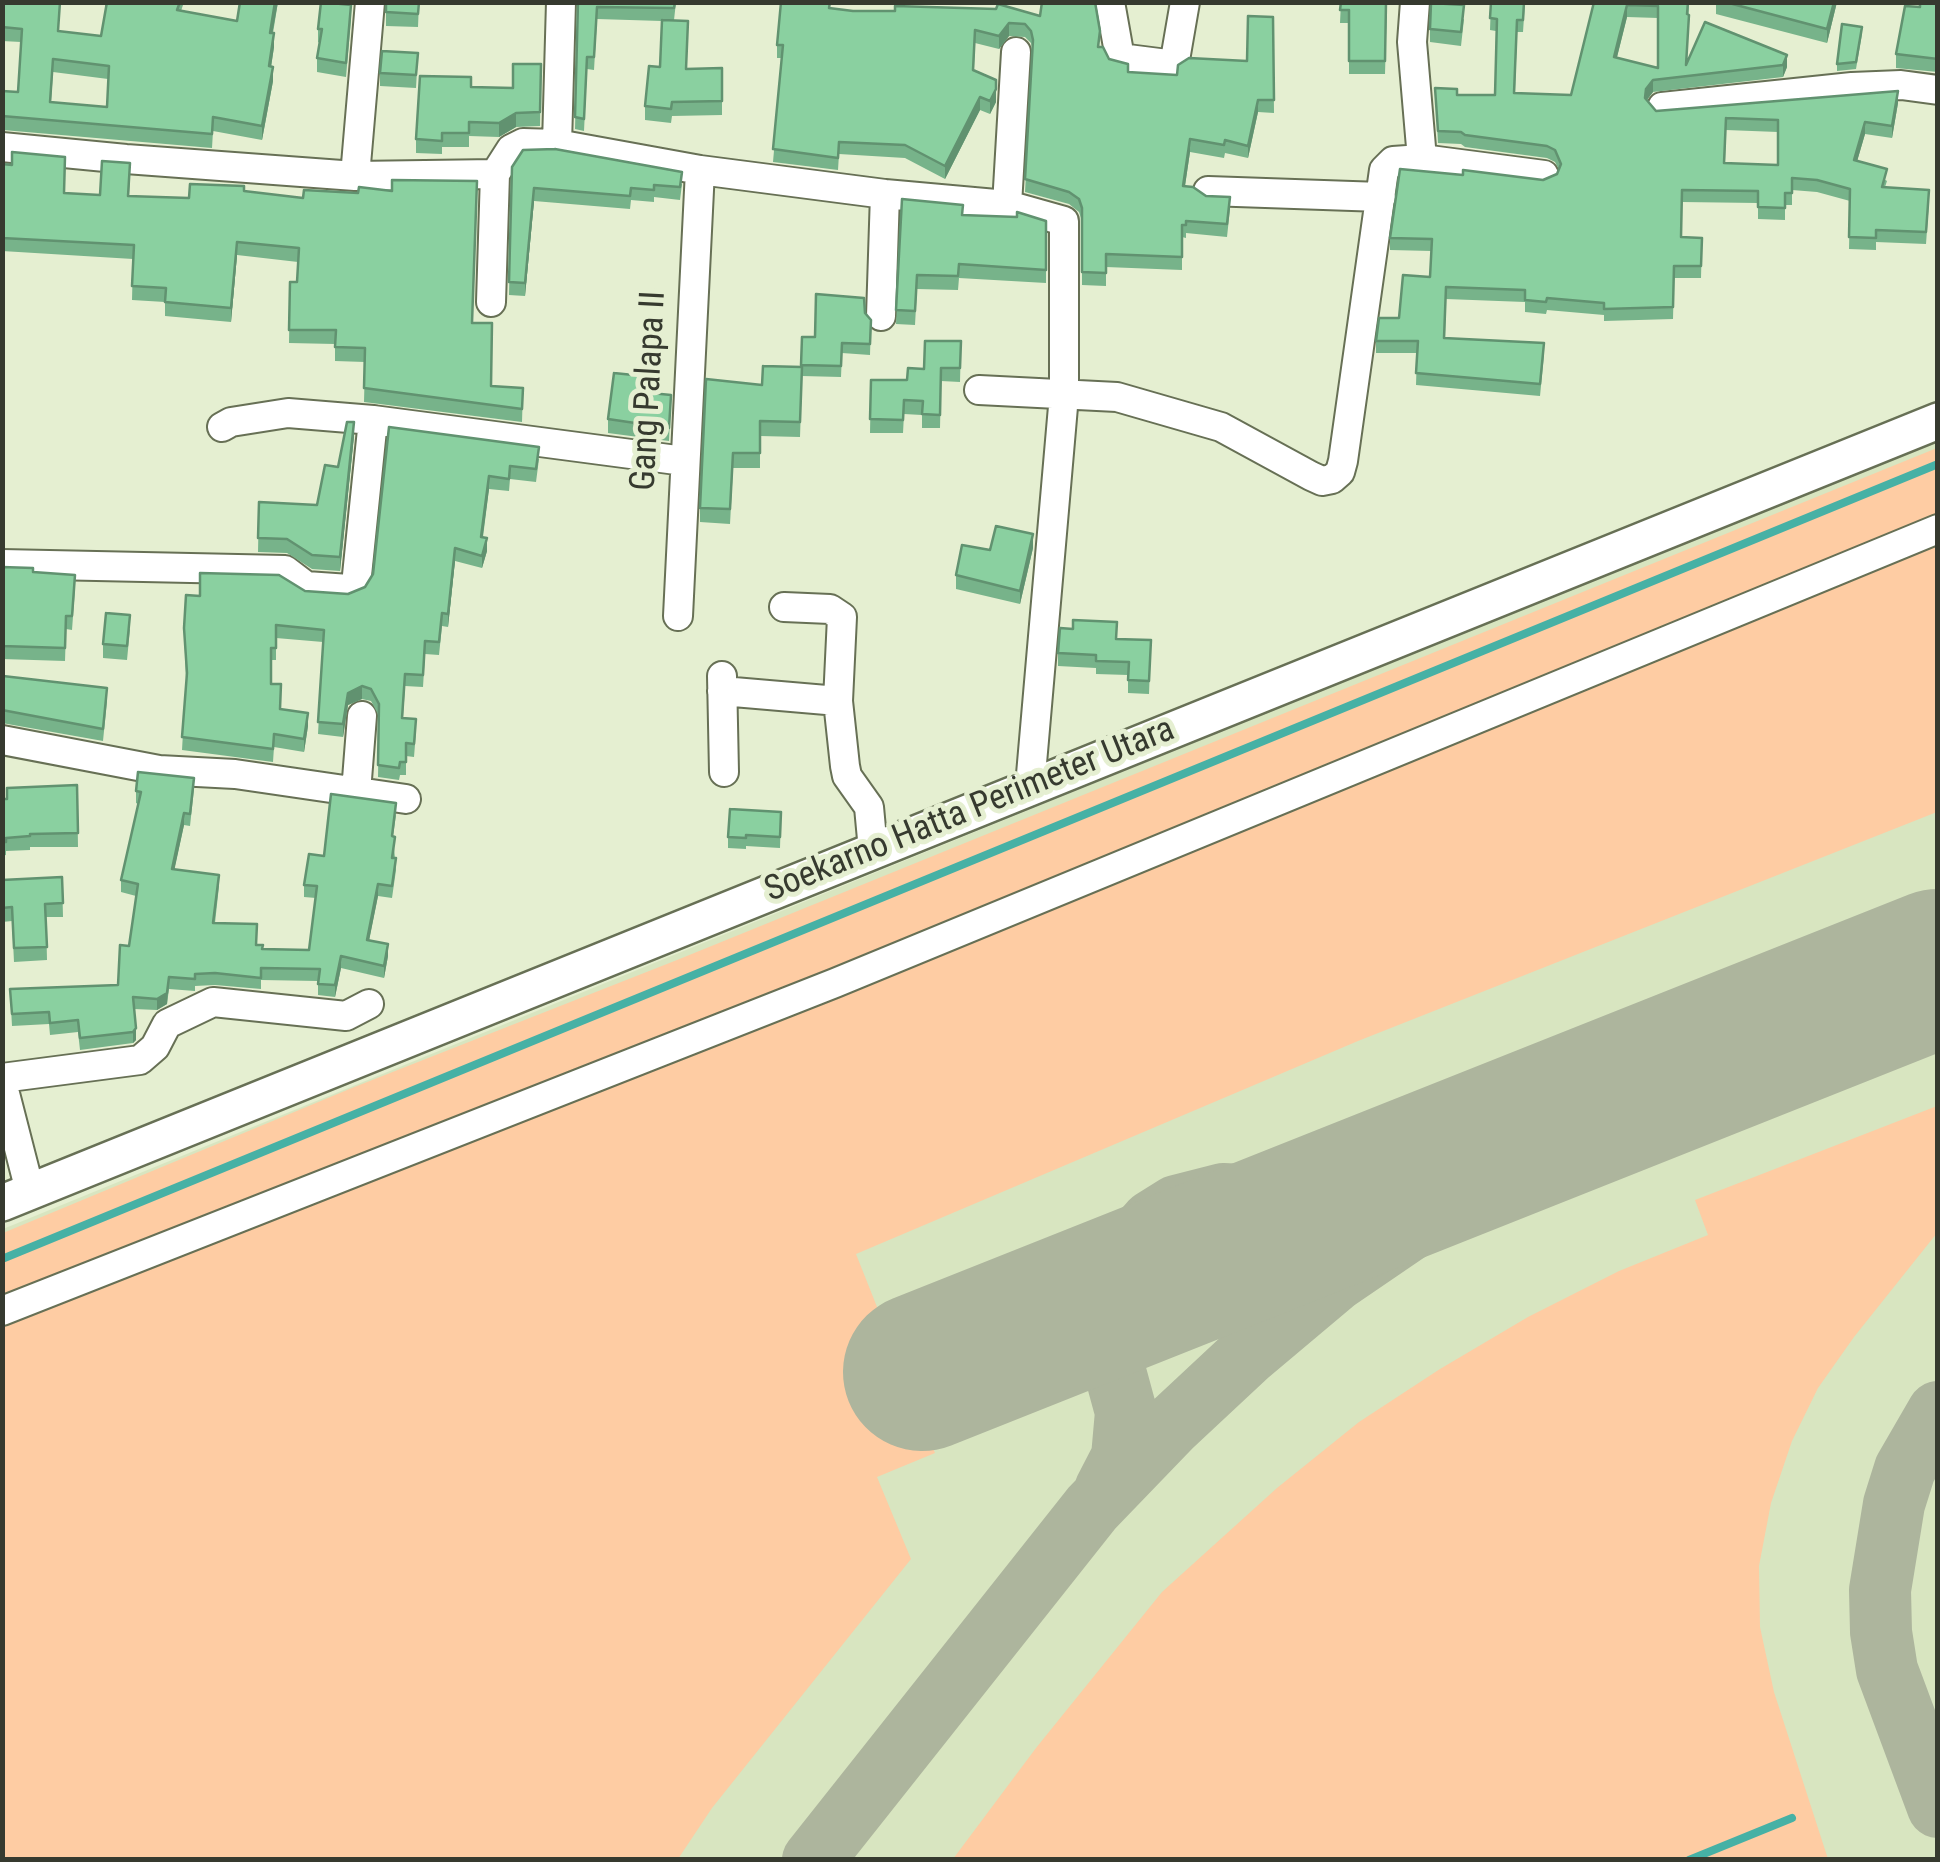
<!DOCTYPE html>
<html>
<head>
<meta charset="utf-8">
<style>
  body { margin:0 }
  #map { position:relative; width:1940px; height:1862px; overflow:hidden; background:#e5efd1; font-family:"Roboto Condensed",sans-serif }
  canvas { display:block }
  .frame { position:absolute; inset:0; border:5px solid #363a2f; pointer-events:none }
</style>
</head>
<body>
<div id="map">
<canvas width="1940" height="1862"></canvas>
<div class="frame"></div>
</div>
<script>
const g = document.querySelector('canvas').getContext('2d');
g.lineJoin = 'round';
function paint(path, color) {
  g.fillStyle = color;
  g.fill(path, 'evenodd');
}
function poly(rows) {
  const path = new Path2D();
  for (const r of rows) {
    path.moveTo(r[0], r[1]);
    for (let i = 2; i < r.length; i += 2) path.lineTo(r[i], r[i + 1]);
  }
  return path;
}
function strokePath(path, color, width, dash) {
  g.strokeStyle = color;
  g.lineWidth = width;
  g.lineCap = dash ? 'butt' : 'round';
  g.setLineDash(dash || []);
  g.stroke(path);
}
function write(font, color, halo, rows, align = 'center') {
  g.font = font + ' "Roboto Condensed",sans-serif';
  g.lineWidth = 10;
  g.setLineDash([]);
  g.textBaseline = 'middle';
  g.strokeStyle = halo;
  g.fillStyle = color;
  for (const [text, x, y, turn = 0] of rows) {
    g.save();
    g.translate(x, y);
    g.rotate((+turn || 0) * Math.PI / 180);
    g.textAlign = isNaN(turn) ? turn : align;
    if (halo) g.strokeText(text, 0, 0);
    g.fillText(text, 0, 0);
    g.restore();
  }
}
paint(poly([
  [1937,439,1937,1859,3,1860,3,1229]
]), '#d8e5c0');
paint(poly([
  [1937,448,1937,812,1358,1041,856,1254,935,1453,877,1477,911,1559,712,1808,678,1859,3,1860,3,1233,352,1088,677,960],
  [1937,1106,1937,1233,1854,1337,1818,1388,1792,1441,1771,1503,1759,1566,1760,1627,1774,1692,1828,1859,953,1859,1036,1748,1162,1592,1277,1488,1359,1422,1440,1369,1528,1317,1619,1271,1708,1235,1695,1200]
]), '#fecca3');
strokePath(poly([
  [2,1259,1938,464],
  [1689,1860,1792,1818]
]), '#46b1a5', 8);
strokePath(poly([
  [1938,1412,1905,1469,1894,1504,1880,1590,1881,1632,1887,1670,1938,1807],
  [1105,1490,1122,1457,1126,1412,1104,1331,1104,1306,1117,1261,1152,1221,1176,1206,1223,1194,1243,1195,1298,1206,1337,1202,1460,1155],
  [813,1860,1092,1508,1172,1425,1247,1355,1335,1281,1502,1167,1712,1058]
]), '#adb59d', 62);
strokePath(poly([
  [922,1372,1938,968]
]), '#adb59d', 158);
const minor = poly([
  [1110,2,1120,58,1167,64,1175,60,1185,2],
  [1415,2,1412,42,1422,159],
  [1662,107,1852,87,1901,85,1938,90],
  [557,144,561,2],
  [2,147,126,159,355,176,495,174,511,149,523,143,557,144,700,170,885,194,1007,205,1064,221,1064,395,1030,786],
  [355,176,370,2],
  [1208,191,1381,197],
  [1007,205,1016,52],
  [491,302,495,174],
  [881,316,885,194],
  [979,390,1117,397,1221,427,1311,476,1322,481,1332,479,1340,472,1343,461,1384,170,1393,161,1422,159,1544,175],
  [222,427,231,422,288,413,373,420,684,461],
  [2,564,285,570,306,586,349,589,356,585,373,420],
  [784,607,830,609,842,617,838,701,845,766,847,776,869,807,873,850],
  [678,616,700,170],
  [722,676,724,772],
  [722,691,838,701],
  [2,740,159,770,235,774,406,799],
  [356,792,362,716],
  [2,1078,140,1060,155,1047,167,1024,213,1002,346,1016,369,1004],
  [2,1082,30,1191],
  [2,1311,835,983,1938,529]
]);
const major = poly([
  [2,1203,1938,421]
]);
strokePath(minor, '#677055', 32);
strokePath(major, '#677055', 40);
strokePath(minor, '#fff', 28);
strokePath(major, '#fff', 35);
paint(poly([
  [2,2,59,31,101,36,106,8,105,7,105,4,77,2,184,2,181,11,237,21,278,2,273,33,274,47,271,67,273,81,262,140,213,131,212,148,3,130,2,91,18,92,21,42,2,41],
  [53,72,108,79,107,107,51,102],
  [386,2,419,2,418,27,386,26],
  [578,2,676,2,674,20,687,69,722,68,722,115,672,116,671,123,645,120,645,106,660,67,662,21,597,19,594,70,587,69,584,131,575,129],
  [1341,2,1387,2,1385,74,1349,74,1349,23,1340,23],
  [1491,2,1525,2,1523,32,1517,32,1515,93,1571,95,1594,2,1689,2,1687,63,1705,22,1787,67,1783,77,1653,92,1647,100,1656,111,1898,103,1892,138,1865,134,1857,161,1887,181,1885,187,1929,202,1926,244,1876,242,1876,250,1849,249,1850,201,1817,192,1792,190,1792,205,1785,205,1785,220,1758,219,1758,203,1682,202,1681,237,1702,238,1701,278,1674,278,1673,319,1604,321,1604,315,1547,310,1546,314,1525,312,1525,302,1446,299,1445,338,1544,355,1540,396,1416,385,1417,353,1376,353,1376,341,1399,318,1430,277,1432,251,1390,250,1390,238,1463,175,1543,180,1557,174,1559,170,1555,162,1547,158,1465,147,1461,144,1438,143,1435,88,1457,95,1495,95,1496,31,1490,30],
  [1627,17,1658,18,1658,68,1617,57],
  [1726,130,1778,132,1778,165,1725,163],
  [1716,2,1837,2,1827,43,1716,14],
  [1938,2,1938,72,1896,68,1896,54,1920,7],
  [830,8,853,11,996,9,1099,47,1109,59,1128,72,1177,75,1247,61,1273,17,1274,113,1258,112,1248,158,1225,153,1224,158,1190,152,1185,186,1230,209,1227,237,1186,233,1186,238,1182,237,1182,270,1106,267,1106,286,1082,285,1082,221,1079,212,1069,204,1025,192,1033,51,1031,43,1025,37,1009,36,999,49,975,43,974,70,996,102,990,114,980,110,945,179,905,158,839,154,838,170,773,162,782,58,777,58,777,45],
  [351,19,346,77,317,72,317,58,320,43,318,42,318,29],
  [1464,19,1461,46,1430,42,1430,29],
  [1862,34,1856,69,1837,71,1837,64],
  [418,53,416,88,380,86,380,73],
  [541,64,540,126,516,127,499,137,469,136,469,147,442,147,442,154,416,153,416,139,471,87,513,88],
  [2,164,64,193,100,195,130,177,129,196,189,198,244,191,472,323,491,386,523,388,522,422,364,402,365,362,335,361,335,344,289,343,290,282,297,282,298,262,237,255,231,322,165,316,165,302,132,300,133,259,2,251],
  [512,167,682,184,680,200,654,197,654,202,631,200,630,209,534,201,525,296,509,295],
  [902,199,962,215,1046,221,1046,283,959,278,958,290,917,289,915,325,896,324],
  [865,313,871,320,870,355,842,353,841,377,802,376,800,437,760,436,760,468,733,468,730,524,700,522,700,508,762,385,801,367,802,337,815,337],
  [961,341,960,382,941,381,940,428,922,428,922,415,904,414,903,433,870,433,871,380,907,380],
  [642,392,671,395,669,441,608,433,608,419],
  [389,427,539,459,536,482,510,479,509,491,489,489,483,537,487,551,482,568,455,561,448,627,442,626,439,655,425,654,423,687,405,686,403,718,416,732,414,757,406,756,406,775,400,775,399,780,378,777,379,716,371,701,362,699,348,705,343,737,318,734,323,642,276,638,276,660,271,660,271,684,281,709,308,726,304,752,274,747,273,762,182,750,186,680,184,628,200,596,305,591,348,594,365,587,373,574],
  [354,436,340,571,312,569,287,553,258,552,259,502,317,505],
  [1033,548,1020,604,956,589,956,575,990,550],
  [2,567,33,572,75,589,72,630,66,629,65,661,2,659],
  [130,629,127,660,103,658,103,644],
  [1117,639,1151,640,1149,694,1128,693,1128,675,1096,674,1096,668,1058,666,1058,653],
  [3,676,107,701,103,741,2,723],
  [77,785,78,847,30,847,30,850,6,851,6,855,2,856,2,799],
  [194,789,190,826,184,825,174,870,219,886,215,923,262,949,309,950,316,898,304,897,304,885,324,856,396,815,393,836,396,870,392,898,378,896,369,940,388,956,384,978,341,968,335,997,318,995,318,981,261,980,261,989,215,985,195,986,195,991,169,989,167,1004,157,1010,134,1009,136,1040,133,1043,80,1050,78,1032,50,1035,49,1024,12,1026,10,989,118,985,129,946,136,896,121,892,121,880,138,804,136,803,136,791],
  [781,812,780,848,746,846,746,849,728,848,728,837],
  [62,877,63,917,46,917,47,960,14,962,12,921,2,922,2,880]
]), '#77b38a');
paint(poly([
  [275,2,278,2,270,46,270,33],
  [1834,2,1837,2,1827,43,1827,29],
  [1627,5,1627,17,1614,69,1614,57],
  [1009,23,1009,36,999,49,999,36],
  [274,33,274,47,269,80,269,66],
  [1787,55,1787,67,1783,77,1783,65],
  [273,67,273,81,262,140,262,126],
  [996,80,996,102,990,114,990,101],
  [1653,80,1653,92,1646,101,1646,89],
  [1898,91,1898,103,1892,138,1892,126],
  [980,97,980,110,945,179,945,166],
  [1258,100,1258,112,1248,158,1248,146],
  [516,113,516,127,499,137,499,123],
  [1865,122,1865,134,1854,172,1854,160],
  [1190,139,1190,152,1183,199,1183,186],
  [534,188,534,201,525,296,525,283],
  [237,242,237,255,231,322,231,308],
  [354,422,354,436,340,571,340,557],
  [489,476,489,489,481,549,481,537],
  [1033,534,1033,548,1020,604,1020,591],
  [487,538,487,551,482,568,482,556],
  [455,548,455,561,448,627,448,614],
  [362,686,362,699,348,705,343,737,343,724,348,693],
  [308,713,308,726,304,752,304,739],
  [184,813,184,825,172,881,172,869],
  [378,884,378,896,367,951,367,940],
  [388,944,388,956,384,978,384,966],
  [341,956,341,968,335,997,335,985],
  [169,977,167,1004,157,1010,157,999],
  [136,1028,136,1040,133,1043,133,1032]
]), '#619270');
const building = poly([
  [2,2,60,2,58,31,101,36,107,2,180,2,177,10,237,21,240,2,275,2,270,33,274,33,269,66,273,67,262,126,213,117,212,134,2,116,2,91,18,92,22,29,2,27,2,2],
  [53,59,109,66,107,107,50,102,53,59],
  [321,2,351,5,346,63,317,58,322,29,318,29,321,2],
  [386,2,419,2,418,14,386,12,386,2],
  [578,2,675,2,674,8,597,7,594,57,587,57,584,119,575,117,578,2],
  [781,2,830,2,829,8,853,11,895,11,895,6,996,9,998,4,1040,16,1042,2,1095,2,1100,31,1098,47,1103,47,1109,59,1128,64,1128,72,1177,75,1178,65,1189,58,1247,61,1248,16,1273,17,1274,100,1258,100,1248,146,1225,140,1224,145,1190,139,1183,186,1193,187,1206,196,1230,197,1227,224,1186,221,1186,225,1182,225,1182,257,1106,254,1106,273,1082,272,1082,208,1079,199,1069,192,1025,179,1033,40,1031,31,1025,24,1009,23,999,36,975,30,973,70,996,80,996,89,990,101,980,97,945,166,905,145,839,142,838,158,773,149,783,45,777,45,781,2],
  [1341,2,1386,2,1385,61,1349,61,1349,10,1340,10,1341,2],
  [1491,2,1524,2,1523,20,1517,20,1514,93,1571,95,1594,2,1688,2,1687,14,1689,15,1686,65,1705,22,1787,55,1783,65,1653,80,1646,89,1645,98,1656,111,1898,91,1892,126,1865,122,1854,160,1887,169,1882,187,1929,190,1926,232,1876,230,1876,238,1849,237,1850,189,1817,180,1792,178,1792,193,1785,193,1785,208,1758,207,1758,191,1682,190,1681,237,1702,238,1701,266,1674,266,1673,307,1604,309,1604,303,1547,298,1546,302,1525,300,1525,290,1446,287,1444,338,1544,343,1540,384,1416,373,1418,341,1376,341,1379,318,1399,318,1403,275,1430,277,1432,239,1390,238,1400,169,1463,175,1463,170,1543,180,1557,174,1561,164,1555,150,1547,146,1465,135,1461,132,1438,131,1435,88,1457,89,1457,95,1495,95,1497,19,1490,18,1491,2],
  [1627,5,1658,6,1658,68,1614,57,1627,5],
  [1726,118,1778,120,1778,165,1724,163,1726,118],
  [1725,2,1834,2,1827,29,1725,2],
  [1920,2,1938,2,1938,59,1896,54,1905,6,1920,7,1920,2],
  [1431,3,1464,5,1461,32,1430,29,1431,3],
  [662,20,688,21,686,69,722,68,722,101,672,102,671,109,645,106,649,66,660,67,662,20],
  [1842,24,1862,27,1856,62,1837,64,1842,24],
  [382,51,418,53,416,75,380,73,382,51],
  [513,64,541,64,540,112,516,113,499,123,469,122,469,133,442,133,442,141,416,139,420,76,471,77,471,87,513,88,513,64],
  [555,149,682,172,680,187,654,185,654,190,631,188,630,196,534,188,525,283,509,282,512,167,523,150,555,149],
  [12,152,65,157,64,193,100,195,102,161,130,163,128,196,189,198,190,184,244,186,244,191,303,198,304,190,358,193,359,187,392,191,392,180,477,181,472,323,492,323,491,386,523,388,522,409,364,388,365,348,335,347,336,330,289,330,290,282,297,282,299,248,237,242,231,308,165,302,166,288,132,286,134,245,2,238,2,164,12,165,12,152],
  [902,199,963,205,962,215,1017,217,1017,212,1046,221,1046,270,959,264,958,276,917,275,915,311,896,310,902,199],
  [816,294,864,298,865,313,871,320,870,344,842,343,841,366,801,365,802,337,815,337,816,294],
  [925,341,961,341,960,368,941,368,940,415,922,414,923,401,904,400,903,420,870,419,871,380,907,380,908,368,924,369,925,341],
  [763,366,802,367,800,422,760,421,760,453,733,453,730,509,700,508,706,379,762,385,763,366],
  [614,373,643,376,641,392,671,395,669,428,608,419,614,373],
  [347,422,354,422,340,557,312,555,287,539,258,538,259,502,317,505,325,465,338,467,347,422],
  [389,427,539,447,536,469,510,466,509,479,489,476,481,537,487,538,482,556,455,548,448,614,442,613,439,642,425,641,423,675,405,674,402,718,416,719,414,744,406,743,406,762,400,762,399,768,378,765,379,704,371,689,362,686,348,693,343,724,318,722,324,630,276,625,276,648,271,648,271,684,281,684,280,709,308,713,304,739,274,734,273,749,182,737,187,673,184,628,186,595,200,596,200,573,279,575,305,591,348,594,365,587,373,574,389,427],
  [996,526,1033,534,1020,591,956,575,962,545,990,550,996,526],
  [2,567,33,568,33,572,75,575,72,616,66,616,65,648,2,646,2,567],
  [106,613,130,615,127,646,103,644,106,613],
  [1073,620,1117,622,1116,639,1151,640,1149,681,1128,680,1129,662,1096,661,1096,655,1058,653,1060,628,1073,629,1073,620],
  [3,676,107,688,103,729,2,710,3,676],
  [138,772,194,778,190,814,184,813,172,869,219,875,213,923,257,924,256,945,263,945,262,949,309,950,317,886,304,885,309,854,324,856,331,794,396,803,392,836,395,837,392,858,396,858,392,886,378,884,367,940,388,944,384,966,341,956,335,985,318,984,320,969,261,968,261,978,215,973,195,974,195,979,169,977,167,993,157,999,133,997,136,1028,133,1032,80,1038,78,1020,50,1023,49,1012,12,1014,10,989,118,985,120,945,129,946,138,884,121,880,141,792,136,791,138,772],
  [77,785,78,833,30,834,30,836,6,838,6,842,2,842,2,799,7,799,7,788,77,785],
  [730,809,781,812,780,837,746,835,746,838,728,837,730,809],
  [62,877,63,903,45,904,47,947,14,948,12,907,2,908,2,880,62,877]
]);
paint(building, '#8ad0a0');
strokePath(building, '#619270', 2.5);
write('35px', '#363a2f', '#e5efd1', [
  ["Gang Palapa II",650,391,-87],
  ["Soekarno Hatta Perimeter Utara",970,811,-22]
]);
</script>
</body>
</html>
